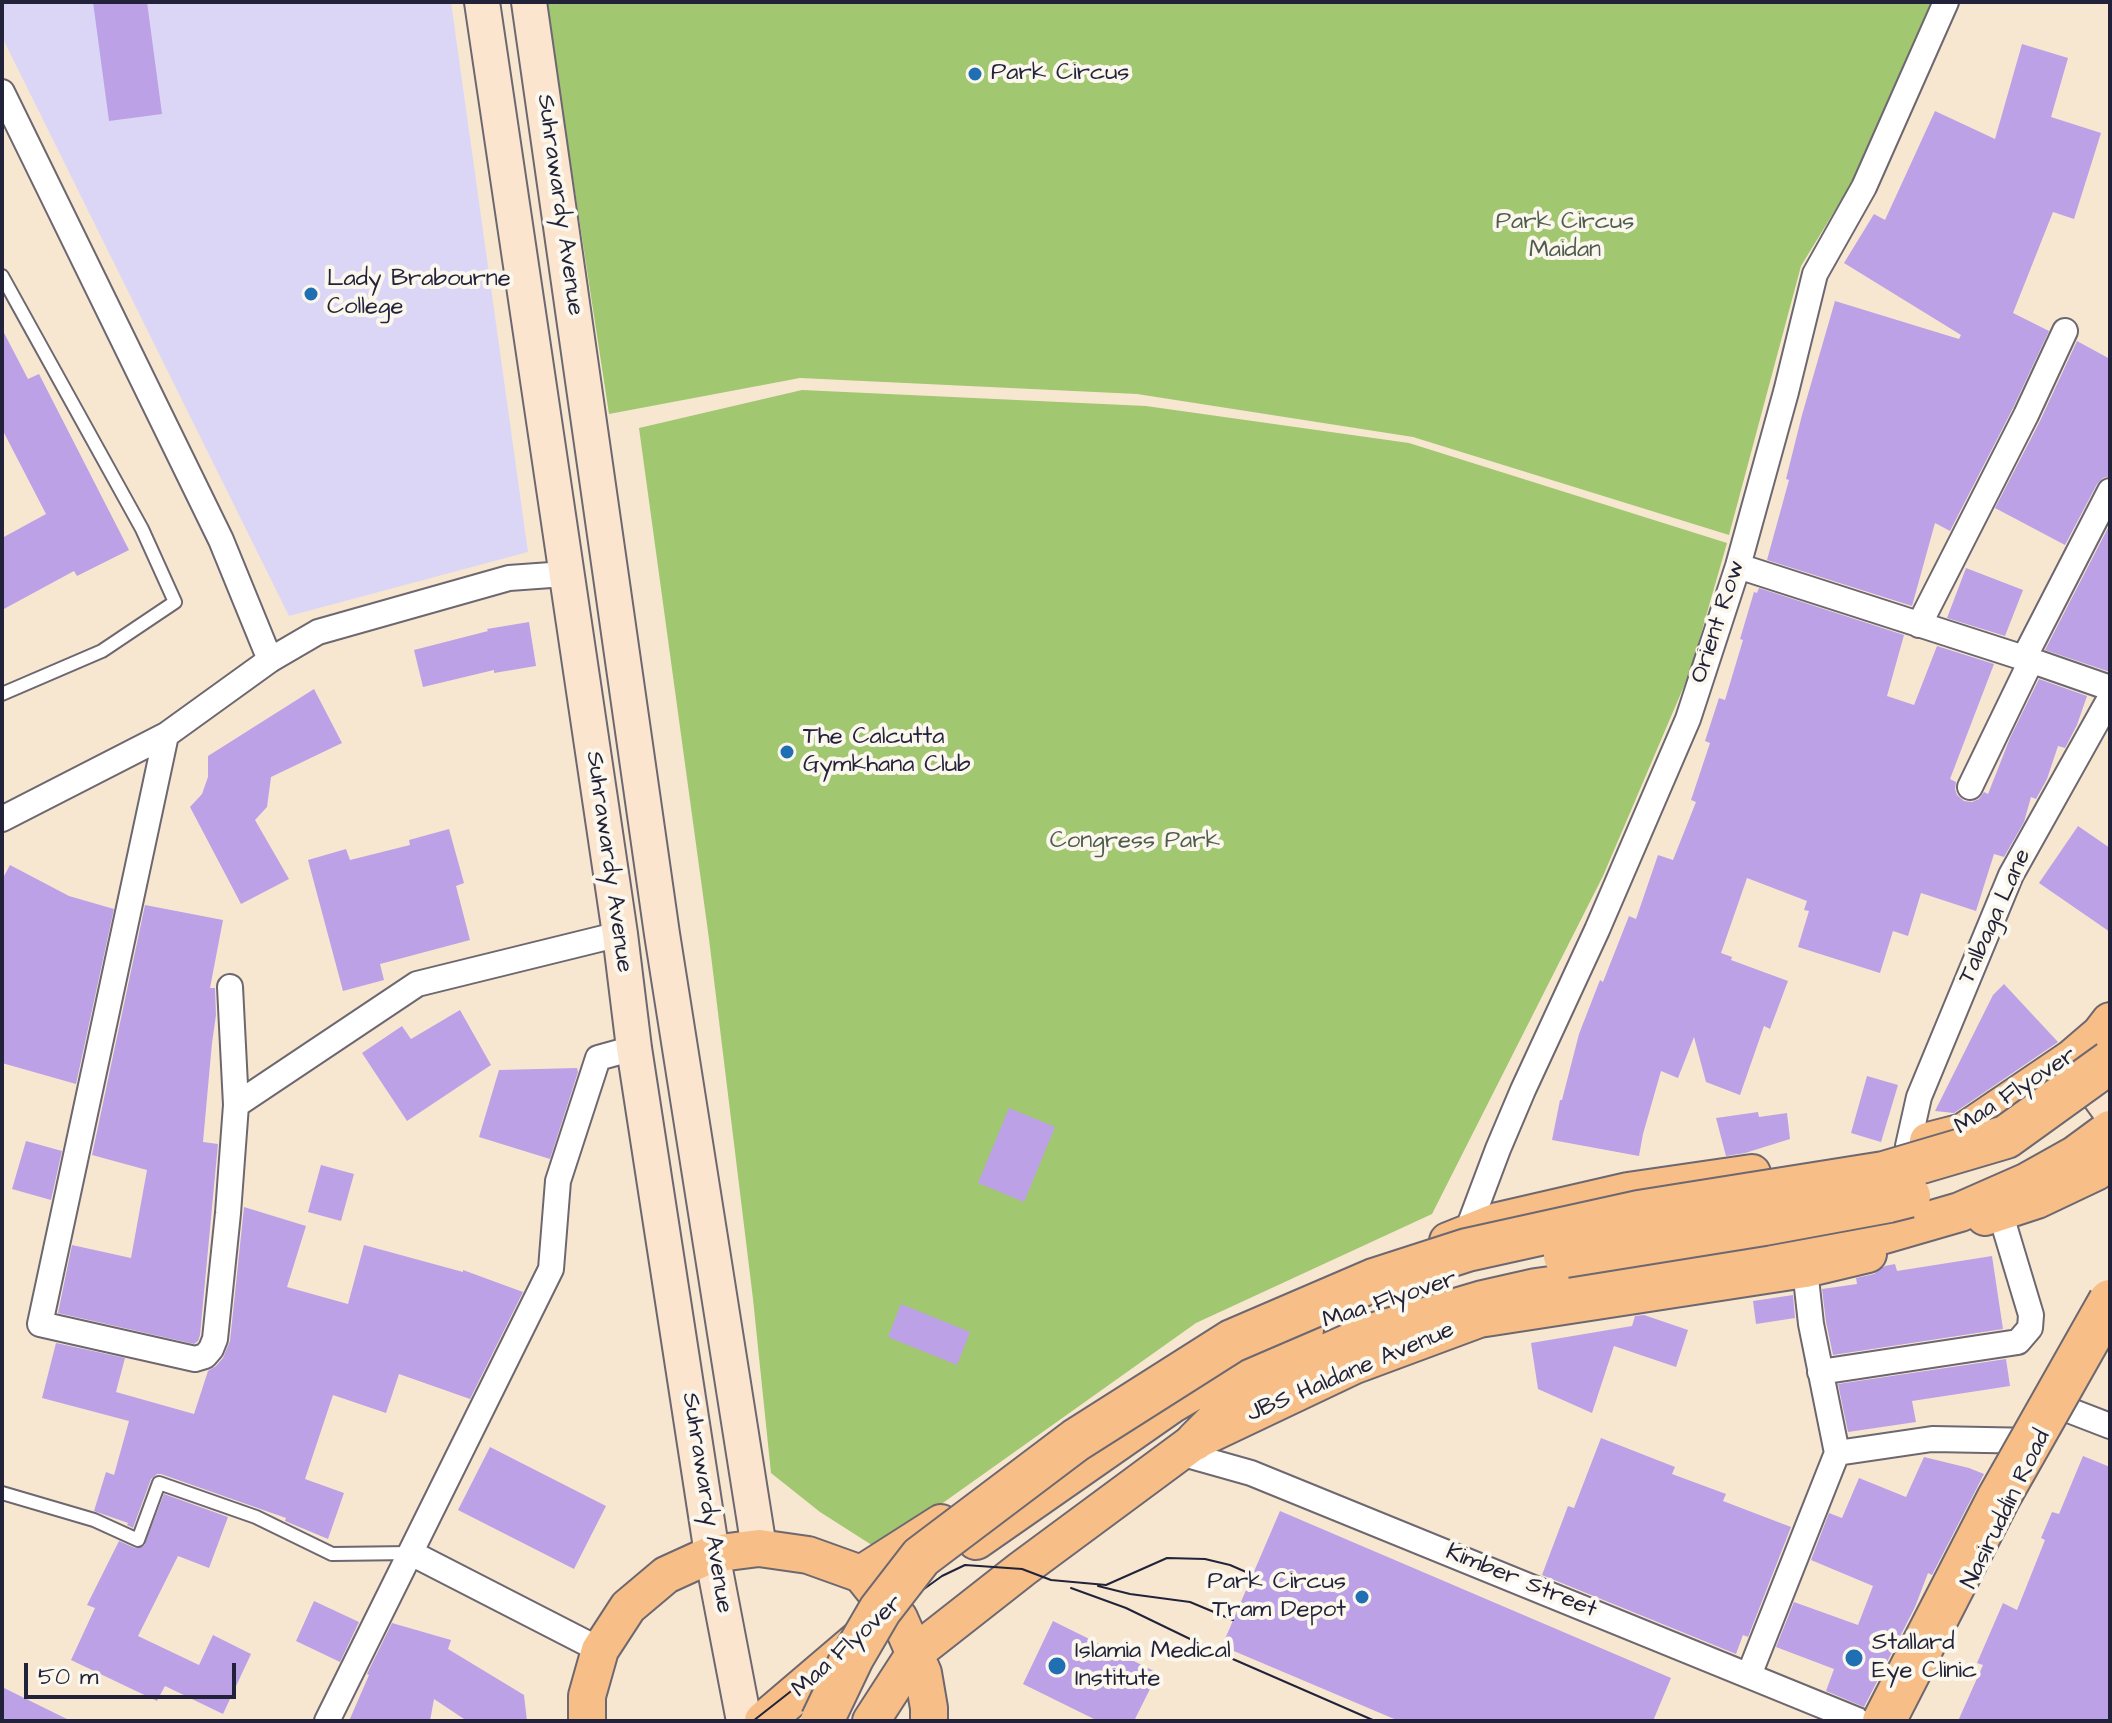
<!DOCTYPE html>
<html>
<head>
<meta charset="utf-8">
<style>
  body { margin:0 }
  #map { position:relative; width:2112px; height:1723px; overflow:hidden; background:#f7e7d1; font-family:"Architects Daughter",sans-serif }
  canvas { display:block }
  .frame { position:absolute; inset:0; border:4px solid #22223b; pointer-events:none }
  .scale { position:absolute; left:24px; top:1663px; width:212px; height:36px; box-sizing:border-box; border:4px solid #22223b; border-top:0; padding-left:10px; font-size:24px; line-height:28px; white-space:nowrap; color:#22223b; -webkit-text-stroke:6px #fbf7ec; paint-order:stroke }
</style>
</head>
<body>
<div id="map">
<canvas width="2112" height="1723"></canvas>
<div class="frame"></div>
<div class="scale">50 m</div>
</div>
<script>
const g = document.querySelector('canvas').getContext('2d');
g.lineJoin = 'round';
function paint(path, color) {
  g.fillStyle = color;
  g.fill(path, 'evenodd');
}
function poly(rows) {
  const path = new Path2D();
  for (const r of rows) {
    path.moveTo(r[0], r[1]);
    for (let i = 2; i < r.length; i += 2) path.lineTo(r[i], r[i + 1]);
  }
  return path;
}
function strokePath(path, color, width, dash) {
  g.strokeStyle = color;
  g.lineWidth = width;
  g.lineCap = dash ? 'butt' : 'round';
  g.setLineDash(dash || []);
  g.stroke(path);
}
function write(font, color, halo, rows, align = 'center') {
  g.font = font + ' "Architects Daughter",sans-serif';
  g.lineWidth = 8;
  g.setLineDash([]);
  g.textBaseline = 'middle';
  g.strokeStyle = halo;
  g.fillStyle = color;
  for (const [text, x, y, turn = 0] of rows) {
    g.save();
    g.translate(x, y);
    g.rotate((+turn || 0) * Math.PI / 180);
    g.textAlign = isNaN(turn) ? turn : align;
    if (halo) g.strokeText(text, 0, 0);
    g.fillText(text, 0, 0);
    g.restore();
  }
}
paint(poly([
  [2,2,451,2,528,552,289,616,2,37]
]), '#dcd6f6');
paint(poly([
  [546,2,1932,2,1857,174,1801,266,1729,535,1413,437,1137,394,800,378,609,414],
  [802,390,1146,406,1409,443,1727,543,1690,672,1603,876,1432,1214,1196,1323,878,1549,820,1512,771,1473,753,1299,709,939,639,428]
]), '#a1c771');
paint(poly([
  [93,2,147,2,162,114,109,121],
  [2022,44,2068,58,2051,117,2101,133,2074,219,2053,212,2013,313,2049,331,2013,408,1950,531,1935,523,1912,606,1767,560,1789,480,1786,479,1802,415,1835,301,1959,339,1961,335,1844,263,1874,214,1885,220,1935,111,1995,139],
  [2,329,28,379,39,374,129,550,77,576,74,571,2,610,2,538,46,514,2,429],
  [2077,341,2110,359,2110,476,2103,478,2097,484,2065,545,1995,508,2040,421],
  [2110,524,2110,672,2045,650],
  [1966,568,2023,590,2005,636,1947,618],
  [1759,588,1904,635,1887,696,1914,705,1937,646,1994,664,1950,779,1956,782,1955,789,1957,795,1964,801,1972,802,1979,799,1984,792,1988,794,2010,738,2039,679,2087,696,2077,725,2065,748,2058,746,2047,779,2036,799,2031,797,2024,822,2004,857,1994,854,1976,911,1921,893,1908,936,1893,931,1880,973,1798,947,1809,911,1804,910,1807,901,1747,878,1721,953,1732,957,1731,960,1788,981,1770,1029,1764,1026,1740,1095,1706,1082,1694,1037,1678,1078,1661,1071,1643,1134,1639,1156,1552,1140,1560,1100,1562,1100,1579,1034,1600,980,1603,982,1629,916,1636,919,1658,855,1673,860,1696,802,1691,800,1710,743,1705,741,1719,698,1725,700,1743,640,1740,639,1754,592,1757,593],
  [529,622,536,666,494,673,494,670,423,687,414,650,488,631,487,629],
  [314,689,342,743,271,777,267,807,255,820,289,879,241,904,190,807,202,794,208,777,208,756],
  [2078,826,2110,848,2110,932,2039,883],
  [449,829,464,883,456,886,470,940,380,964,384,980,343,991,308,860,346,849,350,860,410,845,409,840],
  [10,865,69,896,114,909,76,1084,2,1063,2,880],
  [145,905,223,920,210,988,215,988,216,1015,212,1043,203,1142,218,1144,200,1335,198,1341,194,1344,58,1313,72,1245,131,1258,147,1170,92,1155],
  [2004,984,2058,1042,1954,1113,1935,1111,1993,995],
  [460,1010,491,1065,407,1121,362,1053,402,1026,411,1039],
  [577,1068,578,1072,550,1159,479,1137,499,1070],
  [1867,1076,1898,1085,1881,1142,1851,1133],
  [1009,1108,1055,1127,1024,1202,978,1183],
  [1758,1112,1759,1117,1787,1113,1790,1139,1745,1153,1726,1156,1716,1118],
  [26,1141,62,1151,51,1200,12,1189],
  [321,1165,354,1174,341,1221,308,1212],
  [244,1207,306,1226,287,1287,348,1304,364,1245,463,1272,463,1270,523,1292,470,1399,399,1374,386,1413,333,1395,305,1479,344,1493,328,1539,285,1521,286,1518,161,1474,157,1474,151,1479,133,1528,127,1525,128,1523,94,1511,106,1472,114,1475,129,1421,42,1398,56,1343,125,1358,116,1392,194,1414,208,1371,216,1366,223,1358,230,1341],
  [1992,1256,2003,1329,1833,1355,1826,1322,1822,1289,1857,1284,1856,1278,1874,1274,1885,1266,1895,1264,1897,1271],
  [1793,1295,1795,1318,1756,1324,1753,1301],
  [901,1304,970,1332,957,1365,888,1337],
  [1644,1315,1688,1330,1676,1367,1614,1346,1592,1413,1538,1389,1531,1343,1632,1326,1635,1316],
  [2006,1359,2010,1386,1912,1401,1916,1422,1848,1432,1838,1384],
  [1601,1438,1675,1467,1672,1474,1726,1494,1723,1501,1791,1527,1748,1637,1743,1635,1736,1654,1542,1575,1568,1506,1574,1508],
  [490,1447,606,1506,574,1569,458,1510],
  [2083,1456,2110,1467,2110,1721,1958,1721,1983,1665,1977,1663,2003,1603,2017,1610,2045,1540,2041,1538,2052,1512,2059,1514],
  [1924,1457,1969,1468,1984,1474,1932,1575,1928,1573,1915,1607,1864,1707,1826,1691,1834,1669,1776,1647,1794,1602,1858,1625,1873,1586,1811,1560,1829,1513,1842,1518,1859,1478,1906,1497],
  [164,1494,228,1517,209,1568,178,1556,138,1636,199,1665,213,1635,251,1654,223,1714,165,1686,157,1701,71,1660,95,1608,87,1605,119,1541,135,1548,144,1546],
  [1280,1511,1671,1678,1653,1721,1399,1721,1222,1646],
  [314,1601,359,1622,340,1662,296,1641],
  [1053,1621,1158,1673,1134,1721,1098,1721,1023,1684],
  [392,1623,451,1640,448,1649,524,1695,527,1721,467,1721,434,1699,430,1721,349,1721,369,1675,367,1674],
  [2,1687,71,1721,2,1721]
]), '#bca1e7');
const service = poly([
  [2,276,142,529,175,602,102,651,2,694],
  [2,1493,94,1520,138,1540,159,1483,256,1517,332,1554,411,1553]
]);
const minor = poly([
  [2,92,221,540,270,660],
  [1738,566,2024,658,2110,688],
  [1919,625,2026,415,2065,331],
  [2024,658,2110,491],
  [1970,787,2031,661],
  [2,819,166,735],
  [230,987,236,1105,228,1213,215,1339,211,1349,205,1356,195,1359,40,1324,166,735,270,660,318,632,509,578,565,574],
  [236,1105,417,984,620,934],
  [1908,1146,1919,1097,2011,875,2110,698],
  [1466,1234,1498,1149,1523,1090,1597,930,1688,719,1738,566,1786,392,1815,274,1864,187,1946,2],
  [1805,1269,1811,1324,1837,1453,1932,1439,2038,1441],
  [1820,1372,2018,1342,2030,1328,2031,1315,2000,1212],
  [2058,1406,2110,1426],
  [1180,1453,1251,1473,1860,1721],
  [411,1553,600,1650],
  [1749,1675,1837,1453],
  [327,1721,551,1269,558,1181,598,1058,634,1048]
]);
const secondary = poly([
  [482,2,620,934,634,1048,712,1554,744,1721],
  [529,2,662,934,759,1548],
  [2073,1060,2110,1111]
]);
const primary = poly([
  [1928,1141,1963,1132,2072,1058,2100,1034,2110,1021],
  [1985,1217,2037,1200,2096,1172,2110,1160],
  [1448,1241,1498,1221,1628,1191,1752,1173],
  [861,1574,941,1523],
  [587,1721,587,1696,600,1650,628,1607,666,1575,712,1554,759,1548,808,1555,861,1574,890,1610,899,1618,906,1634,923,1673,929,1708,929,1721],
  [871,1721,915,1653,1022,1569,1195,1441,1355,1365,1479,1319,1805,1269,1868,1254]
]);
const trunk = poly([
  [1195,1441,1232,1404,1323,1355,1375,1332,1483,1300,1536,1288,1757,1258,1884,1234,1960,1212,2026,1183,2076,1155,2110,1130],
  [976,1540,1171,1404,1261,1351,1304,1330],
  [764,1721,859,1640]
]);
strokePath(service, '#6d6770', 16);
strokePath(minor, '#6d6770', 28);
strokePath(secondary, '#6d6770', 38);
strokePath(primary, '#6d6770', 40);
strokePath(trunk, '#6d6770', 42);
strokePath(service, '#fff', 12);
strokePath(minor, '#fff', 24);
strokePath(secondary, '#fce5cf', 34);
strokePath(primary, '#f7be88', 36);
strokePath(trunk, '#f7be88', 38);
strokePath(poly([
  [1098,1586,1130,1594,1190,1602,1233,1620],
  [1071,1588,1126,1608,1219,1653,1375,1721],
  [753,1721,892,1612,942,1576,965,1565,1022,1569,1051,1580,1106,1585,1167,1558,1205,1559,1230,1565,1253,1575],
  [831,1721,828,1702,829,1685,841,1656]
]), '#22223b', 2);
const motorwayBridge = poly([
  [1565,1256,1764,1224,1889,1201,1909,1196],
  [822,1721,852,1658,880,1610,921,1557,1076,1440,1232,1341,1374,1280,1467,1250,1639,1212,1884,1173,2006,1137,2110,1062],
  [1884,1721,1998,1499,2110,1301]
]);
strokePath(motorwayBridge, '#6d6770', 46, []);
strokePath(motorwayBridge, '#f7be88', 42);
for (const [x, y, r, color] of [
  [975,74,8,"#1f6fb2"],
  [311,294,8,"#1f6fb2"],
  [787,752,8,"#1f6fb2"],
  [1362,1597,8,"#1f6fb2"],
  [1854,1658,10,"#1f6fb2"],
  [1057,1666,10,"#1f6fb2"]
]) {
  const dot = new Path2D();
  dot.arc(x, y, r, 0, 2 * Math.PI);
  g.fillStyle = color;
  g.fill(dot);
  strokePath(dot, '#fbf7ec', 3);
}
write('24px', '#22223b', '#fbf7ec', [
  ["Park Circus",991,74],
  ["Lady Brabourne",327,280],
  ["College",327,308],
  ["The Calcutta",803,738],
  ["Gymkhana Club",803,766],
  ["Park Circus",1346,1583,"right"],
  ["Tram Depot",1346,1611,"right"],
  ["Stallard",1872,1644],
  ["Eye Clinic",1872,1672],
  ["Islamia Medical",1075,1652],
  ["Institute",1075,1680]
], 'left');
write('24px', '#22223b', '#fbf7ec', [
  ["Suhrawardy Avenue",559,205,82],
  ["Orient Row",1719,622,-72],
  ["Suhrawardy Avenue",608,862,82],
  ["Talbaga Lane",1996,917,-66],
  ["Maa Flyover",2016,1092,-33],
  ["Maa Flyover",1390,1301,-18],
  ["JBS Haldane Avenue",1351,1373,-23],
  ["Suhrawardy Avenue",706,1503,81],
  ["Nasiruddin Road",2007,1510,-64],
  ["Kimber Street",1521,1582,22],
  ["Maa Flyover",848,1647,-42]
]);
write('24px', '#4e5c4e', '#fbf7ec', [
  ["Park Circus",1565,223],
  ["Maidan",1565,251],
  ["Congress Park",1135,842]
]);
</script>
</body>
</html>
